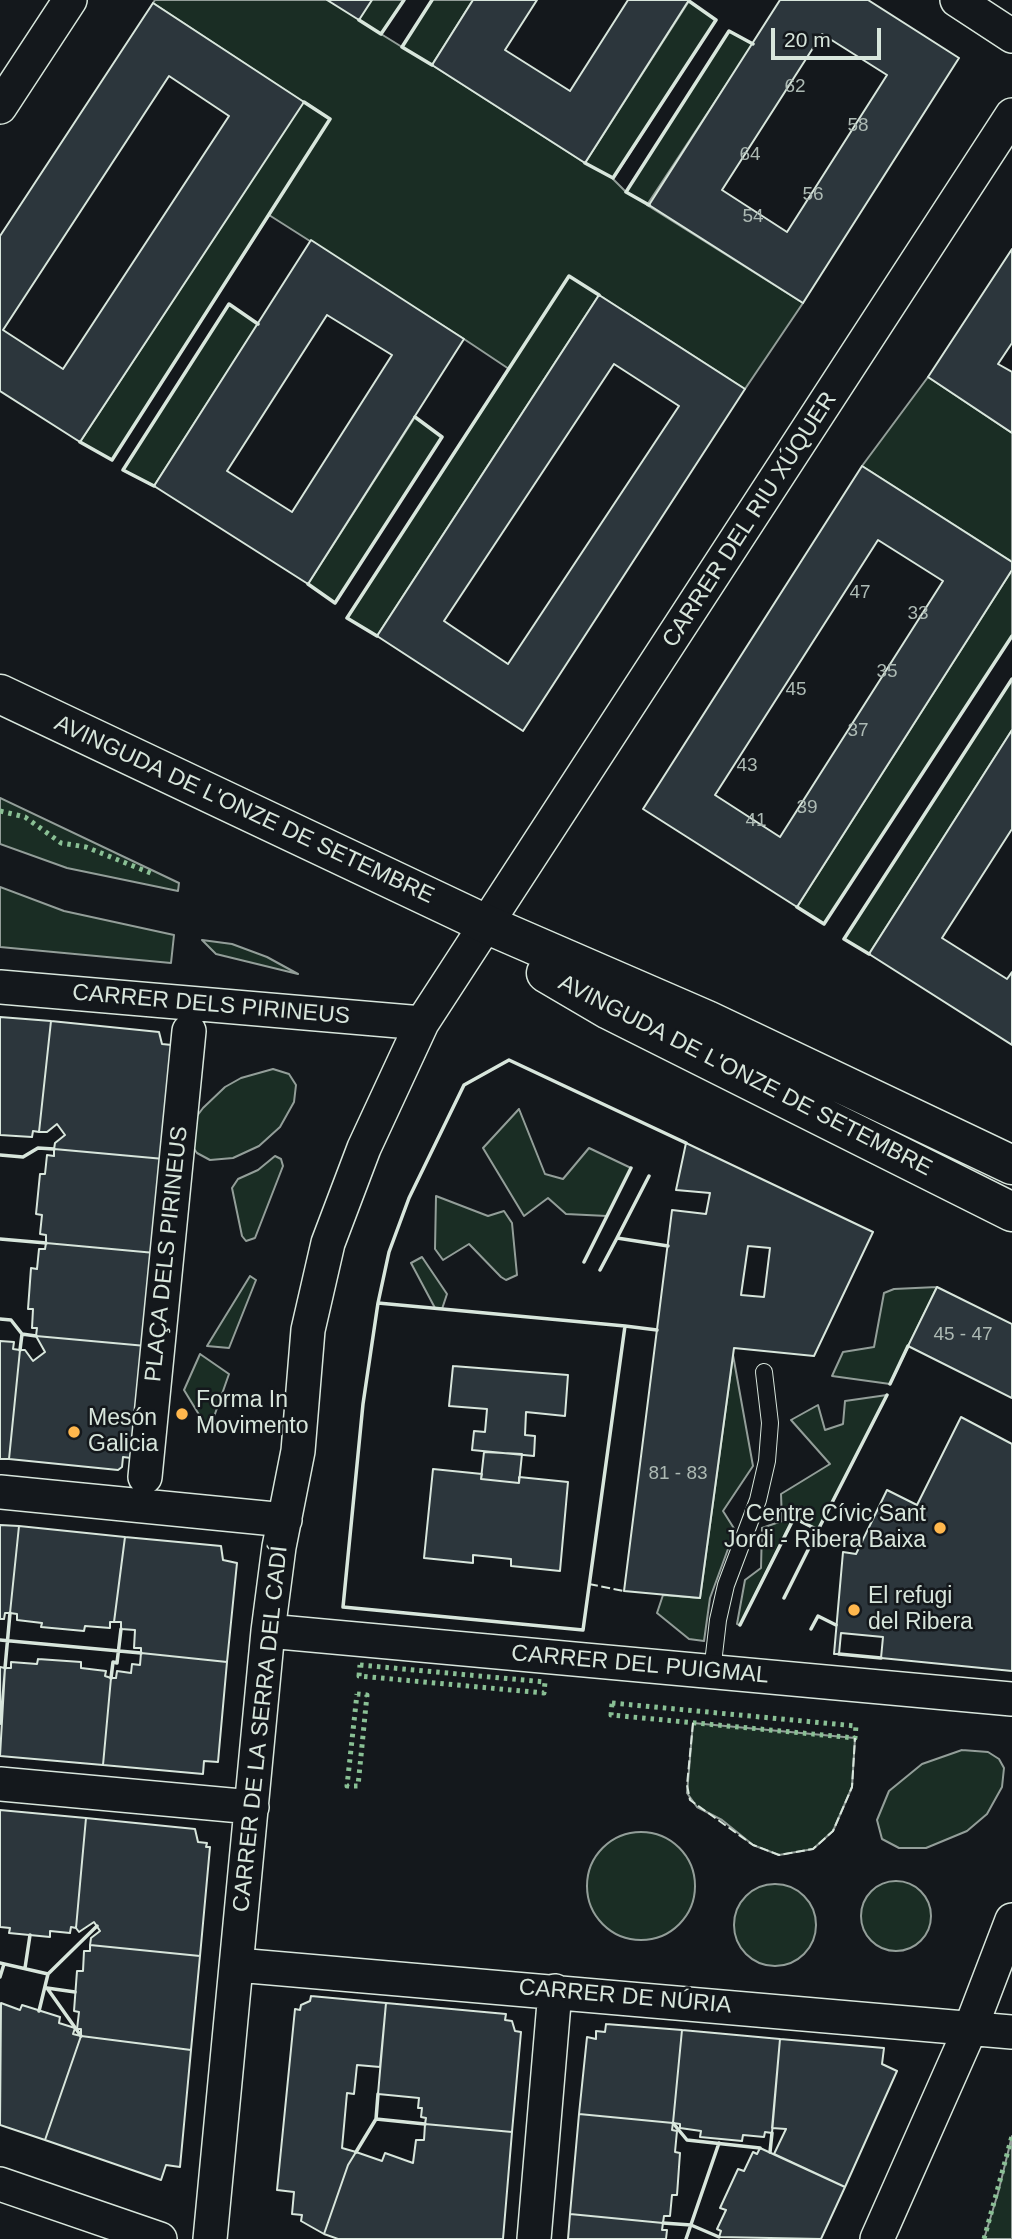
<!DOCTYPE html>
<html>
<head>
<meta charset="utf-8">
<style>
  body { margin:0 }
  #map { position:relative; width:1012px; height:2239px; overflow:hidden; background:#14181c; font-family:Arial,sans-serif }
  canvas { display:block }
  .scale { position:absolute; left:771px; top:28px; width:110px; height:32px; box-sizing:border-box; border:4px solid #d8e6dc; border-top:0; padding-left:9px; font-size:21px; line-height:24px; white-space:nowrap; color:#d8e6dc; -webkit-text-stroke:5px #14181c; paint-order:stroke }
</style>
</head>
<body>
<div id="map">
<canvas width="1012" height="2239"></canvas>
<div class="scale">20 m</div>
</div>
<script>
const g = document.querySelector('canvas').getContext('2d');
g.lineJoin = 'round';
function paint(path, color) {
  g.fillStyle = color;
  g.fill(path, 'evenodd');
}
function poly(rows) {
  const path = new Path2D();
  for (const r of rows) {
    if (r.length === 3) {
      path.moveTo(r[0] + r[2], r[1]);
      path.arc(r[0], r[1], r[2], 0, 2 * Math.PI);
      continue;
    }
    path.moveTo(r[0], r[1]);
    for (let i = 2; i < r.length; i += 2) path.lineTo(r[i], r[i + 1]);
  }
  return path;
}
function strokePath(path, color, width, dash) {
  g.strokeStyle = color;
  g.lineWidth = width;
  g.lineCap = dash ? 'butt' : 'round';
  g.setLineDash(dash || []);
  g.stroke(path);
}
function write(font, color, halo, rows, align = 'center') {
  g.font = font + ' Arial,sans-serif';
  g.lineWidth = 5;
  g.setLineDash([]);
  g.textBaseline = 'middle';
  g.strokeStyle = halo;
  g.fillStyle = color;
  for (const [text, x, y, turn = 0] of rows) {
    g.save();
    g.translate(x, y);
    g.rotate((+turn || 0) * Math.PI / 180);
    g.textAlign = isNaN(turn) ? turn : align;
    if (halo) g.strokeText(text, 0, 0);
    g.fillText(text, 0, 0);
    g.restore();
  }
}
const green = poly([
  [155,0,404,0,381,34,402,47,432,0,473,0,432,65,585,163,689,1,716,20,613,179,626,192,729,31,753,44,647,205,803,303,745,389,599,295,377,636,347,618,509,369,464,339,269,215,112,460,80,442,303,102,153,3,155,0],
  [229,304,258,324,154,486,123,470,229,304],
  [928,377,1012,433,1012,562,862,466,928,377],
  [415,417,442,437,335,603,308,584,415,417],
  [1012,570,1012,636,824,924,797,907,1012,570],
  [1012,679,1012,730,869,954,844,939,1012,679],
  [0,798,179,883,178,891,67,868,0,844,0,798],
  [0,887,64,911,174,935,171,963,0,947,0,887],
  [202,940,232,944,267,957,298,974,216,954,202,940],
  [273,1069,289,1074,296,1085,294,1102,280,1127,259,1146,233,1158,210,1160,197,1153,192,1146,197,1116,203,1108,225,1087,241,1078,273,1069],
  [519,1109,545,1174,563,1179,589,1148,631,1168,607,1216,566,1214,548,1198,524,1216,483,1148,519,1109],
  [275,1156,281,1159,283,1166,255,1238,246,1241,242,1236,232,1188,238,1179,258,1170,275,1156],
  [436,1196,488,1216,504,1211,512,1223,517,1275,506,1280,501,1277,469,1244,443,1260,435,1249,436,1196],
  [422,1257,447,1294,442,1309,435,1308,411,1263,422,1257],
  [250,1276,256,1280,229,1348,207,1346,250,1276],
  [937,1287,890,1384,832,1376,843,1352,874,1347,884,1293,894,1289,937,1287],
  [200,1354,229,1374,209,1431,184,1390,200,1354],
  [733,1355,753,1466,723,1511,735,1530,710,1598,704,1641,689,1639,657,1613,663,1595,700,1598,733,1355],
  [887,1395,818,1530,793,1518,740,1625,737,1624,745,1580,761,1568,762,1528,782,1521,781,1494,830,1464,791,1420,818,1405,825,1430,843,1424,845,1401,887,1395],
  [693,1723,855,1738,852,1787,833,1831,813,1849,779,1855,753,1845,722,1820,697,1807,687,1793,693,1723],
  [962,1750,988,1752,999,1759,1004,1768,1002,1787,987,1814,967,1831,926,1848,899,1848,882,1839,877,1820,889,1791,922,1764,962,1750],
  [641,1886,54],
  [896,1916,35],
  [775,1925,41],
  [1012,2136,1012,2239,984,2239,998,2193,1012,2136]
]);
paint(green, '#1a2d24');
strokePath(green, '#939e99', 2);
const building = poly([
  [327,0,372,0,359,20,327,0],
  [473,0,537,0,505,50,570,91,628,0,689,0,585,163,432,65,473,0],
  [780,0,868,0,959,58,803,303,649,205,780,0],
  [822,34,887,75,787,232,722,190,822,34],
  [153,3,304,102,80,442,0,391,0,236,153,3],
  [169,76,229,116,63,369,3,330,169,76],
  [311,240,464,339,308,584,154,486,311,240],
  [327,315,392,355,292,512,227,471,327,315],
  [1012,249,1012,343,998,364,1012,372,1012,433,928,377,1012,249],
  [599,295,745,389,523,731,377,636,599,295],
  [614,364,679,406,508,664,444,621,614,364],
  [862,466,1012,562,1012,570,797,907,643,809,862,466],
  [878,540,943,581,780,837,715,795,878,540],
  [1012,730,1012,829,942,938,1007,979,1012,972,1012,1045,869,954,1012,730],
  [0,1017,51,1021,39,1132,33,1131,32,1137,0,1135,0,1017],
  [51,1021,159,1032,162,1044,172,1045,164,1159,54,1149,55,1143,65,1135,57,1124,47,1132,39,1132,51,1021],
  [686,1143,873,1232,814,1356,734,1348,700,1598,624,1591,672,1210,706,1214,710,1193,676,1190,686,1143],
  [748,1246,770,1248,764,1297,741,1295,748,1246],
  [54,1149,164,1159,155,1253,46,1243,46,1235,40,1234,42,1215,36,1214,40,1174,45,1174,47,1155,54,1156,54,1149],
  [46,1243,155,1253,146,1346,36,1336,37,1328,32,1328,33,1309,28,1309,31,1268,37,1269,39,1249,45,1249,46,1243],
  [937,1287,1012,1324,1012,1398,908,1346,937,1287],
  [36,1336,146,1346,131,1458,123,1457,122,1467,118,1470,9,1459,20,1350,25,1350,33,1361,45,1352,36,1336],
  [0,1341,14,1342,13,1349,20,1350,9,1459,0,1459,0,1341],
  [453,1366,568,1375,565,1416,526,1412,525,1435,535,1436,534,1456,472,1450,474,1431,485,1432,487,1409,449,1406,453,1366],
  [961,1417,1012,1444,1012,1671,881,1658,883,1637,841,1633,839,1654,834,1654,843,1552,856,1554,887,1490,917,1505,961,1417],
  [484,1452,522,1454,519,1483,481,1479,484,1452],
  [433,1469,482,1474,481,1479,519,1483,519,1477,568,1482,560,1571,511,1566,511,1559,473,1555,473,1563,424,1558,433,1469],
  [0,1525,19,1526,10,1613,5,1613,4,1619,0,1619,0,1525],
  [19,1526,125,1537,114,1622,110,1622,110,1628,85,1626,84,1631,41,1627,42,1623,17,1620,17,1614,10,1613,19,1526],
  [125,1537,221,1546,223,1560,237,1563,227,1662,141,1653,141,1648,134,1648,135,1630,121,1629,121,1622,114,1622,125,1537],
  [141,1653,227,1662,218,1762,204,1761,203,1774,103,1765,111,1678,116,1678,117,1671,131,1673,132,1664,140,1665,141,1653],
  [38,1659,81,1662,81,1668,106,1671,105,1676,111,1678,103,1765,0,1756,5,1668,11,1668,11,1662,37,1664,38,1659],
  [0,1667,5,1668,0,1724,0,1667],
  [0,1810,86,1818,76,1928,71,1927,70,1933,50,1931,50,1937,9,1933,10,1928,0,1927,0,1810],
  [86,1818,195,1829,198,1842,207,1843,206,1847,210,1847,200,1956,90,1945,91,1938,100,1931,94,1922,79,1932,76,1928,86,1818],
  [90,1945,200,1956,191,2050,81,2036,81,2029,77,2029,79,2012,74,2011,77,1971,83,1971,84,1951,90,1951,90,1945],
  [311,1996,386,2003,380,2067,357,2065,354,2094,347,2093,342,2148,356,2152,348,2165,324,2234,301,2221,302,2215,292,2214,294,2192,277,2190,295,2009,300,2010,301,2005,310,2001,311,1996],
  [1,2003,20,2010,22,2005,60,2017,59,2023,75,2028,73,2034,81,2036,45,2140,0,2125,1,2003],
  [386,2003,506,2014,505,2020,512,2021,515,2031,521,2032,512,2132,425,2124,426,2118,421,2117,422,2108,418,2108,419,2098,378,2094,386,2003],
  [606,2024,682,2030,673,2123,579,2114,587,2037,596,2039,596,2031,605,2032,606,2024],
  [682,2030,780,2039,772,2133,765,2132,764,2137,743,2135,742,2141,700,2137,701,2131,680,2128,680,2124,673,2123,682,2030],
  [81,2036,191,2050,180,2167,166,2165,161,2180,45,2140,81,2036],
  [780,2039,884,2048,882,2064,897,2071,845,2187,774,2154,786,2129,772,2128,780,2039],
  [579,2114,673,2123,672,2130,677,2131,675,2152,680,2153,677,2195,672,2195,670,2216,664,2216,663,2223,570,2214,579,2114],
  [425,2124,512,2132,503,2239,338,2239,324,2234,348,2165,356,2152,382,2161,385,2153,413,2163,416,2140,424,2140,425,2124],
  [760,2148,845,2187,821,2239,719,2237,721,2231,717,2229,726,2210,720,2208,738,2169,744,2171,753,2152,757,2154,760,2148],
  [570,2214,663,2223,662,2230,667,2230,666,2239,568,2239,570,2214]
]);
paint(building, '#2c363c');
strokePath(building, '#d8e6dc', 2);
const lane = poly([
  [712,1672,718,1620,726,1585,758,1500,767,1461,770,1423,764,1372]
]);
const street = poly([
  [957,0,1012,36],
  [0,107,70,0],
  [0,987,422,1023],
  [145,1477,189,1031],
  [0,1492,285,1520],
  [268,1631,1012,1699],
  [0,1784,252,1807],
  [237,1965,1012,2032],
  [0,2184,160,2239],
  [210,2239,268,1631,279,1547,298,1451,308,1330,328,1243,364,1148,422,1023,1012,115],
  [534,2239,555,1991],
  [877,2239,971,2027,1012,1920]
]);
const secondary = poly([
  [0,694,488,925,707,1020,1012,1165],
  [546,973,609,1010,1012,1212]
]);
strokePath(lane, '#d8e6dc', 18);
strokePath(street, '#d8e6dc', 36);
strokePath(secondary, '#d8e6dc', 41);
strokePath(lane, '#14181c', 16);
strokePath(street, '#14181c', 33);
strokePath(secondary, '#14181c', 38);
strokePath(poly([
  [0,811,25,817,61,843,86,847,153,874],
  [360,1665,545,1682,544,1693,359,1676,360,1665],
  [357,1694,367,1695,358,1786,347,1786,357,1694],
  [612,1703,856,1726,855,1738,611,1715,612,1703],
  [984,2239,1012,2136]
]), '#8ac095', 5, [3.5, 5]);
strokePath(poly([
  [589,1584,624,1591],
  [693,1723,687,1785,690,1800,753,1845,779,1855,813,1849,833,1831,852,1787,855,1738]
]), '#d8e6dc', 2, [9, 3.5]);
strokePath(poly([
  [359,20,381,34,404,0],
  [432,65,402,47,432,0],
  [585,163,613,178,716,20,689,1],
  [649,205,626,192,729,31,753,44],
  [80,442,112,460,330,119,304,102],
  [154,486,123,470,229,304,258,324],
  [308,584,335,603,442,437,415,417],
  [377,636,347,618,569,276,599,295],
  [797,907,824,924,1012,636],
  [869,954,844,939,1012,679],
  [0,1155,23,1157,38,1148,54,1149],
  [649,1176,617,1238,668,1246],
  [0,1239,46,1243],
  [584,1262,631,1168],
  [600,1270,617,1238],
  [378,1303,625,1326,583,1630,343,1607,363,1404,378,1303],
  [378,1303,389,1252,409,1198,464,1085,509,1060,686,1143],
  [0,1319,11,1320,22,1334,36,1336],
  [625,1326,657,1330],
  [20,1350,22,1334],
  [890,1384,908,1346],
  [818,1530,887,1395],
  [740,1625,794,1518,818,1530,784,1598],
  [811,1629,818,1616,836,1625],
  [0,1640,141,1653],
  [839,1654,881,1658],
  [5,1668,10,1613],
  [111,1678,113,1662,117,1663,121,1629],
  [0,1963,48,1974,39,2011],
  [25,1968,30,1935],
  [48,1974,97,1926],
  [0,1977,4,1964],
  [47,1988,81,2036],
  [47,1988,75,1992],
  [376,2119,425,2124],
  [673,2123,687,2140,760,2148],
  [356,2152,376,2119,378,2094],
  [770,2152,772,2133],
  [663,2223,691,2225,719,2237],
  [686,2239,719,2143]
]), '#d8e6dc', 3.5);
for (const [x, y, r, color] of [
  [182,1414,7,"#ffb74d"],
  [74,1432,7,"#ffb74d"],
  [940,1528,7,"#ffb74d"],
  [854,1610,7,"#ffb74d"]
]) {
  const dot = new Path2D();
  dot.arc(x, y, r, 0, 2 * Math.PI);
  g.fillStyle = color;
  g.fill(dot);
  strokePath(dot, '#14181c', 2.5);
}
write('19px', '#adbab4', null, [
  ["62",795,87],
  ["58",858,126],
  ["64",750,155],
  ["56",813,195],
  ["54",753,217],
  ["47",860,593],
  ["33",918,614],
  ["35",887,672],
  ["45",796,690],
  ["37",858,731],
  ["43",747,766],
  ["39",807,808],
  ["41",756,821],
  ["45 - 47",963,1335],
  ["81 - 83",678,1474]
]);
write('23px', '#d8e6dc', '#14181c', [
  ["CARRER DEL RIU XÚQUER",750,520,-57],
  ["AVINGUDA DE L'ONZE DE SETEMBRE",244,810,25],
  ["CARRER DELS PIRINEUS",211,1005,5],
  ["AVINGUDA DE L'ONZE DE SETEMBRE",745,1076,27],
  ["PLAÇA DELS PIRINEUS",167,1254,-84],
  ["CARRER DEL PUIGMAL",640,1665,5],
  ["CARRER DE LA SERRA DEL CADÍ",261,1729,-84],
  ["CARRER DE NÚRIA",625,1997,5]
]);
write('23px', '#d8e6dc', '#14181c', [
  ["Forma In",196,1401],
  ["Movimento",196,1427],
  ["Mesón",88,1419],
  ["Galicia",88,1445],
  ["Centre Cívic Sant",926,1515,"right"],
  ["Jordi - Ribera Baixa",926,1541,"right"],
  ["El refugi",868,1597],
  ["del Ribera",868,1623]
], 'left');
</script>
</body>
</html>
